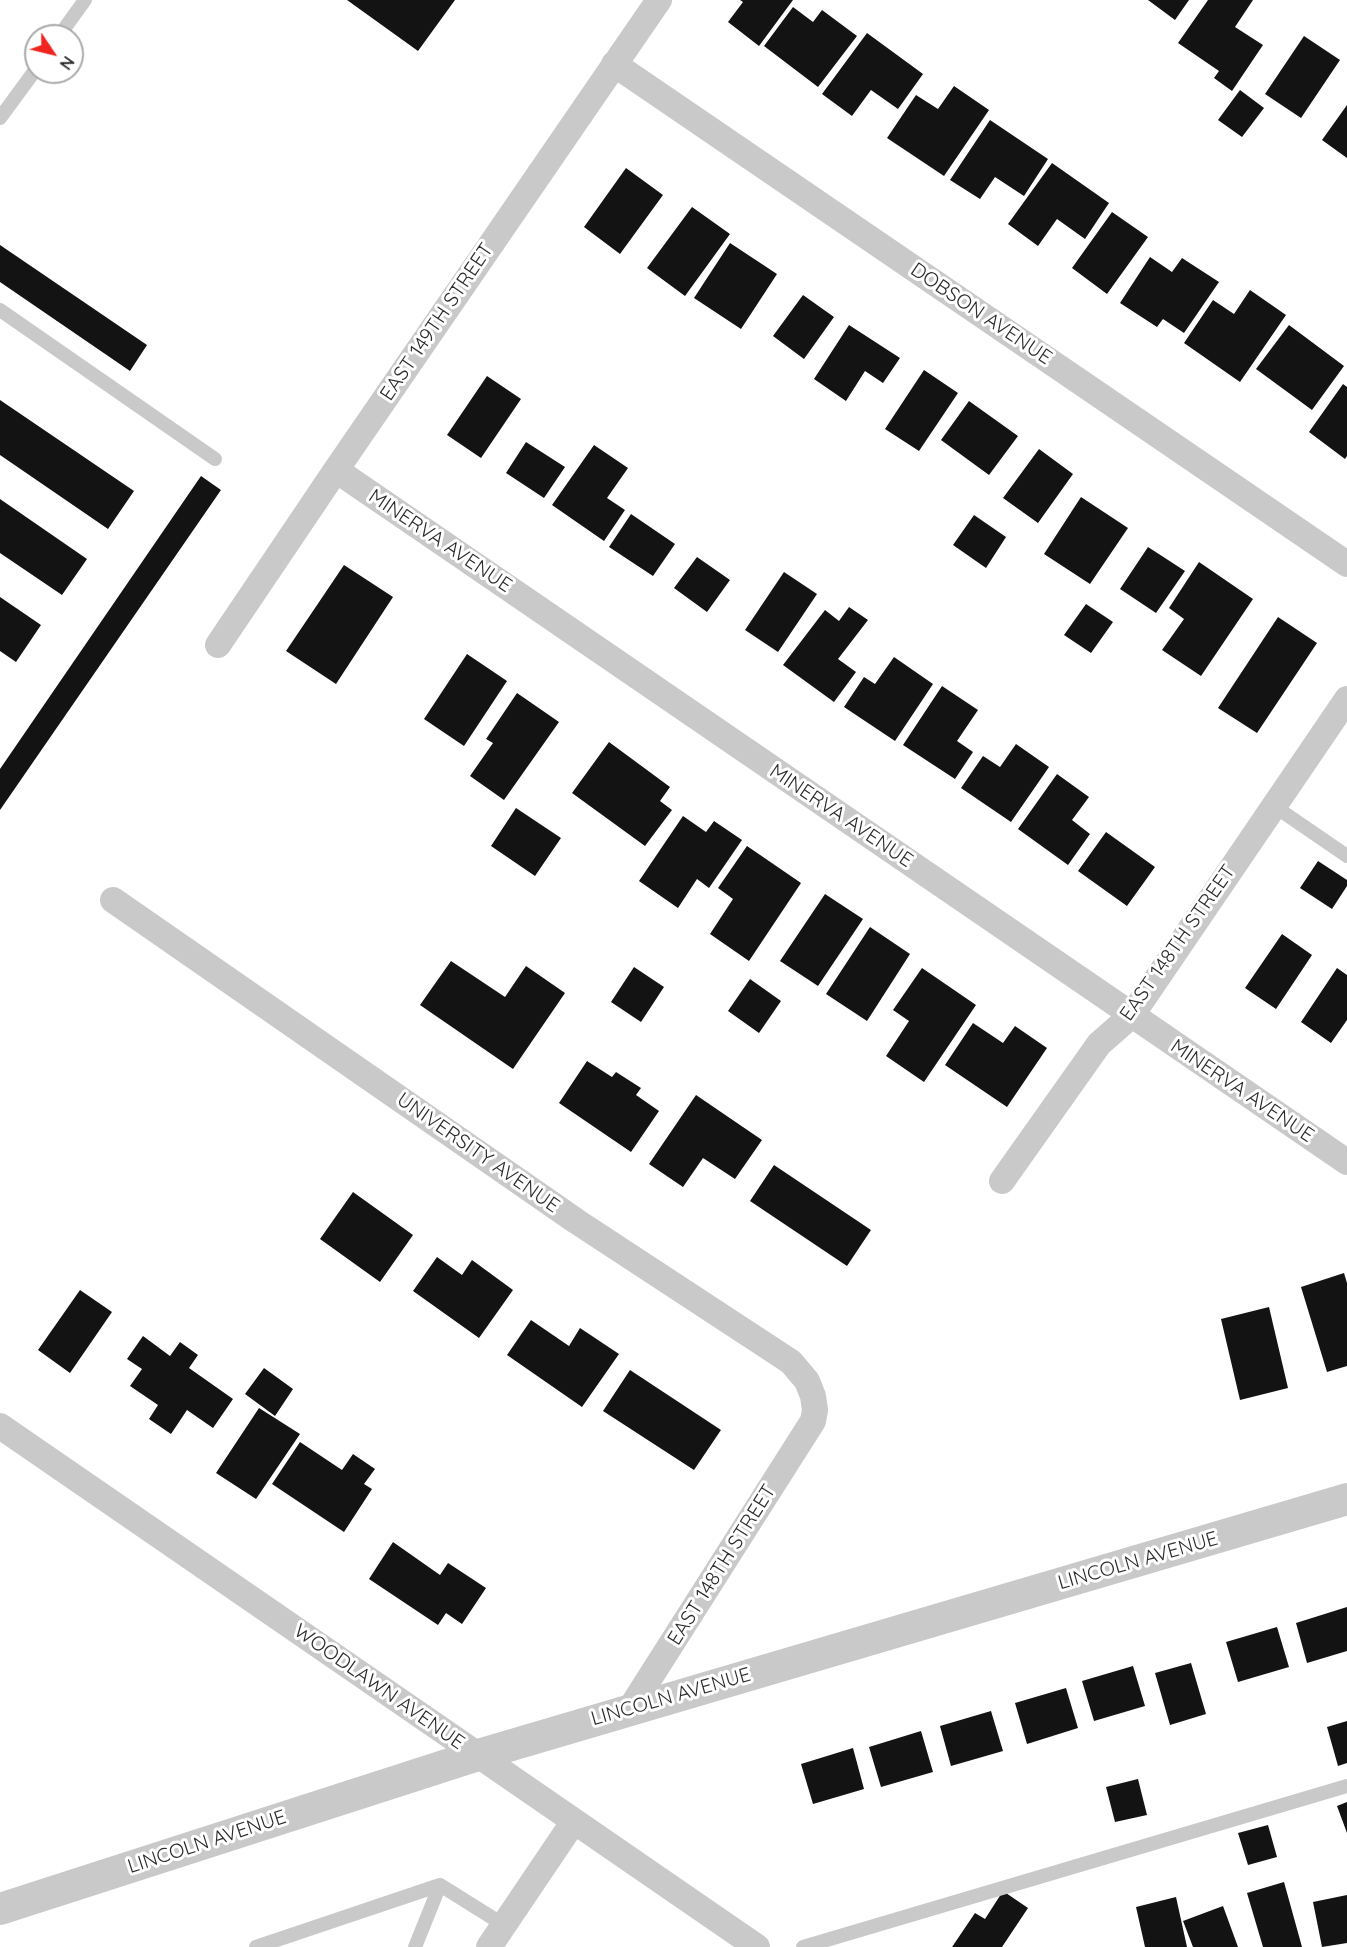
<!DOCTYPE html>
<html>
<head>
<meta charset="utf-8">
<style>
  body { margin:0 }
  #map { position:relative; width:1347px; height:1947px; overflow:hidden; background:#fff; font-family:Quicksand,sans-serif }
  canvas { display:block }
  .north { position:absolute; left:24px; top:24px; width:60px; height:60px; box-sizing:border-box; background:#fff; border:2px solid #ababab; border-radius:50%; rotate:125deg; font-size:16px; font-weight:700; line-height:24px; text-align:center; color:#2c2c2c }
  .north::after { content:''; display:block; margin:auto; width:21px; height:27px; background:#f1241f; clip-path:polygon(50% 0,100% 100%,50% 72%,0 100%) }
</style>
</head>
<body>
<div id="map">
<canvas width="1347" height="1947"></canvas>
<div class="north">N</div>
</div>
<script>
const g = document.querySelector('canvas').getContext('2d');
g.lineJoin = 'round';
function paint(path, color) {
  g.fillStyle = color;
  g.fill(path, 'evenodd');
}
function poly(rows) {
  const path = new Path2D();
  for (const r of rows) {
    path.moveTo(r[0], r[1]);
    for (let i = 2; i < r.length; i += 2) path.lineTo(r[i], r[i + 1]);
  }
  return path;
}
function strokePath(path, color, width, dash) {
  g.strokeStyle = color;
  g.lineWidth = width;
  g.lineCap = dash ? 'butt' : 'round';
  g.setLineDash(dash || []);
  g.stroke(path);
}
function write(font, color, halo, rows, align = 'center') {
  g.font = font + ' Quicksand,sans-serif';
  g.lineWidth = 6;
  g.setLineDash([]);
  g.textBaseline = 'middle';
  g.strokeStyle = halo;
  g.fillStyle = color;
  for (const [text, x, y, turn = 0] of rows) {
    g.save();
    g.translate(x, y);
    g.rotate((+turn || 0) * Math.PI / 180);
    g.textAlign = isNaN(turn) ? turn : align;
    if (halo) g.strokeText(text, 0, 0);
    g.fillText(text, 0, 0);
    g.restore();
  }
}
paint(poly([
  [347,0,455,0,418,51],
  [740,0,793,0,759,46,728,22,743,2],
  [1148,0,1189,0,1175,20],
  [1208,0,1253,0,1235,27,1263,45,1232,91,1214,78,1219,71,1178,43],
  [793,7,813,22,822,10,857,36,818,87,764,46],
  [867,33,923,74,898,109,871,90,852,116,822,94],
  [1304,36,1340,60,1301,118,1265,94],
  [954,86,989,110,944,176,887,138,916,95,938,109],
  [1240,90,1264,108,1242,137,1218,120],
  [1347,105,1347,158,1322,140],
  [990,120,1048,159,1024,196,995,177,980,199,950,180],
  [1052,163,1109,203,1085,239,1057,219,1038,246,1008,224],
  [626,168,663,195,620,254,584,227],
  [692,207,730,234,685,296,647,268],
  [1112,212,1148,237,1107,294,1072,268],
  [730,243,777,274,741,329,694,298],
  [0,245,147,345,130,371,0,282],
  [1150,257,1172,272,1182,258,1219,282,1184,333,1163,319,1157,327,1120,303],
  [1250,290,1286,315,1240,382,1184,343,1213,300,1234,314],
  [803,295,834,317,804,359,773,336],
  [849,325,900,358,883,383,865,371,846,401,814,379],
  [1289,325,1344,366,1312,410,1256,369],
  [924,370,958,393,919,451,885,429],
  [487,376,521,399,481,458,447,435],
  [1343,384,1347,387,1347,456,1345,459,1309,432],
  [0,400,134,491,108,529,0,455],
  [969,401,1018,436,989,475,941,440],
  [526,442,565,467,544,498,506,473],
  [594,445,628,468,607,498,625,510,604,541,552,505],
  [1039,449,1073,474,1038,523,1003,498],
  [201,476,221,490,0,810,0,769],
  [1081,497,1128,528,1090,584,1044,554],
  [0,499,87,559,62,595,0,553],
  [631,514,675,544,653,576,609,547],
  [974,515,1006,537,986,568,953,545],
  [1148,547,1185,571,1156,613,1120,589],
  [697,557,730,580,707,612,674,588],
  [1199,562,1253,599,1201,676,1162,650,1184,619,1169,608],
  [344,565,393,597,336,684,286,651],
  [784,572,817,594,778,652,745,630],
  [0,597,41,625,16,662,0,651],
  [1086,604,1113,622,1091,653,1064,635],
  [849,607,868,620,838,659,856,672,834,702,783,665,825,610,839,621],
  [1278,617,1317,643,1257,733,1218,708],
  [467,654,507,681,464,746,424,719],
  [894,657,933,684,895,741,844,707,864,677,875,684],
  [942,686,978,710,957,741,973,752,955,779,903,745],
  [517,693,559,722,504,800,470,776,493,743,486,739],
  [609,742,670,787,660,801,672,810,645,846,572,793],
  [1016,744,1049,767,1011,822,961,788,983,756,1000,767],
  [1057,774,1089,797,1072,820,1090,834,1068,865,1018,829],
  [516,808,561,838,535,876,491,846],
  [683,816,706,832,714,821,742,840,709,888,697,879,678,908,639,881],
  [1106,832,1155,867,1127,906,1078,871],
  [747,846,801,883,749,961,710,934,733,899,718,888],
  [1318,861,1347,880,1347,886,1332,909,1300,888],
  [825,894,863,919,818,986,780,961],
  [870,927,910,954,867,1021,826,994],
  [1282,934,1312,955,1276,1009,1245,988],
  [451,961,505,997,526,966,565,993,513,1069,420,1005],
  [634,967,664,987,641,1022,611,1002],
  [922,968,976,1005,924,1082,886,1056,909,1021,893,1010],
  [1337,968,1347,975,1347,1020,1331,1043,1301,1022],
  [750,979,781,1001,759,1033,728,1011],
  [973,1023,1003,1043,1015,1026,1047,1048,1007,1107,945,1065],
  [587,1061,612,1077,616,1072,641,1088,636,1095,659,1111,631,1152,559,1103],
  [696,1095,762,1140,735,1179,703,1158,683,1187,649,1164],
  [774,1165,871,1230,847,1266,750,1201],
  [353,1192,413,1235,380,1282,320,1239],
  [437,1257,462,1275,472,1260,513,1290,479,1338,413,1291],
  [1344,1273,1347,1283,1347,1366,1327,1372,1301,1287],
  [80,1290,112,1312,70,1373,38,1350],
  [1269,1307,1288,1388,1240,1400,1221,1319],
  [531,1320,569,1346,580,1328,619,1354,582,1407,507,1355],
  [143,1336,170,1356,180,1342,198,1355,189,1368,233,1399,213,1428,187,1410,171,1434,149,1419,158,1405,130,1386,142,1369,127,1359],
  [264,1368,293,1389,275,1416,245,1394],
  [630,1370,721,1430,694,1470,603,1411],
  [259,1408,300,1434,256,1499,216,1473],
  [300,1442,342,1470,353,1454,375,1469,364,1484,372,1489,344,1532,272,1484],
  [393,1542,440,1575,448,1563,486,1588,462,1624,446,1613,438,1625,369,1579],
  [1347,1607,1347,1651,1307,1663,1296,1623],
  [1277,1627,1289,1667,1238,1682,1226,1642],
  [1191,1663,1206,1714,1170,1725,1155,1673],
  [1133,1666,1145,1706,1094,1721,1082,1681],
  [1066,1688,1078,1728,1027,1744,1015,1703],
  [991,1711,1003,1751,951,1766,940,1726],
  [1347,1721,1347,1763,1338,1766,1327,1727],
  [921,1731,933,1772,881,1787,869,1747],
  [853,1748,864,1789,813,1804,801,1764],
  [1138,1779,1147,1815,1115,1822,1106,1787],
  [1347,1802,1347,1833,1337,1806],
  [1268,1825,1277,1857,1248,1865,1238,1833],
  [1284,1882,1302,1947,1263,1947,1247,1893],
  [1003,1891,1028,1908,1002,1947,952,1947,975,1913,985,1919],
  [1347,1895,1347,1943,1322,1947,1313,1902],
  [1176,1897,1187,1947,1145,1947,1136,1907],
  [1223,1906,1238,1947,1193,1947,1183,1921]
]), '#131313');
strokePath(poly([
  [59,36,85,0],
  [0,118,36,69],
  [0,310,215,459],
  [1274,806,1347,856],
  [440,1885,504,1925],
  [256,1947,440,1885],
  [415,1947,440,1885],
  [803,1947,1347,1786]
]), '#c9c9c9', 14);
strokePath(poly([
  [614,64,1347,564],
  [336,470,1347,1162],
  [218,645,336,470,659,0],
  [113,900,576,1221,791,1362,807,1381,813,1396,815,1410,813,1421,630,1709],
  [1002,1181,1099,1044,1132,1015,1347,699],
  [0,1426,757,1947],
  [489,1947,574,1821]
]), '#c9c9c9', 26);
strokePath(poly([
  [0,1909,478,1755,1347,1499]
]), '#c9c9c9', 32);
write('20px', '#2c2c2c', '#fff', [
  ["DOBSON AVENUE",981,314,34],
  ["EAST 149TH STREET",437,322,-56],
  ["MINERVA AVENUE",440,541,34],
  ["MINERVA AVENUE",841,816,34],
  ["EAST 148TH STREET",1178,943,-55],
  ["MINERVA AVENUE",1242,1091,34],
  ["UNIVERSITY AVENUE",478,1153,35],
  ["LINCOLN AVENUE",1138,1561,-16],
  ["EAST 148TH STREET",722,1565,-58],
  ["WOODLAWN AVENUE",379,1687,35],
  ["LINCOLN AVENUE",671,1697,-16],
  ["LINCOLN AVENUE",207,1842,-18]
]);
</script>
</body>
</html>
